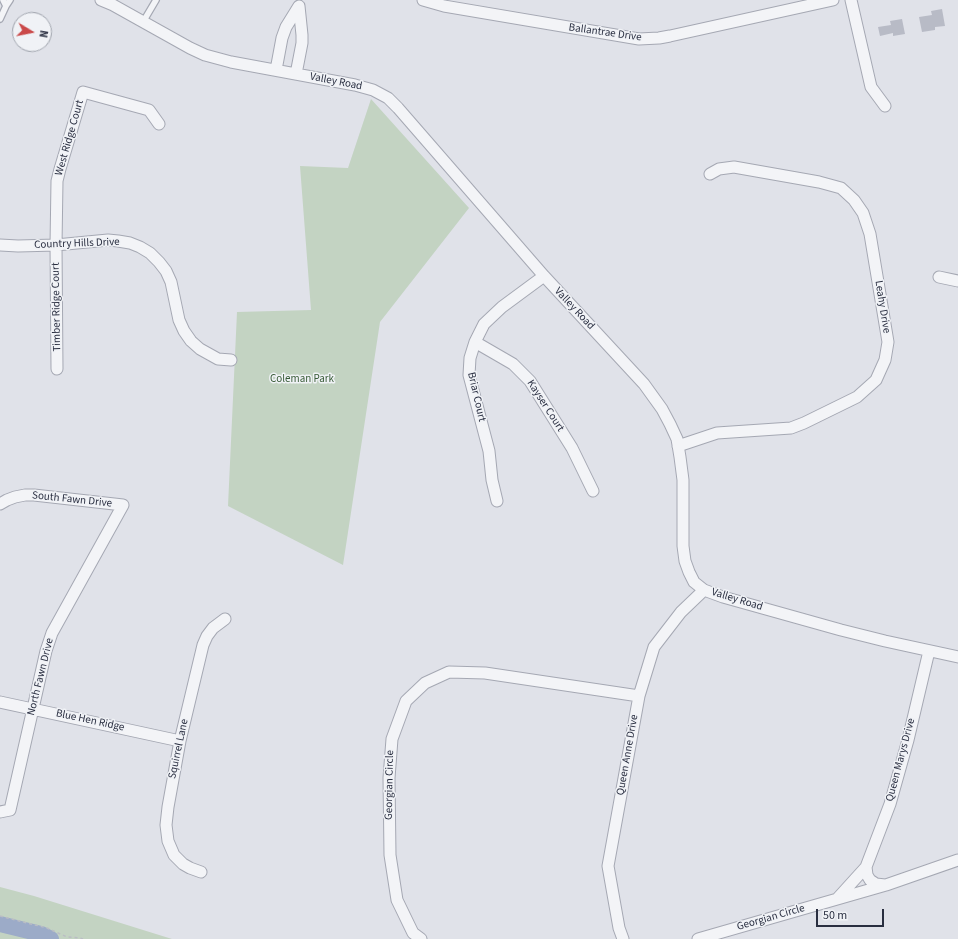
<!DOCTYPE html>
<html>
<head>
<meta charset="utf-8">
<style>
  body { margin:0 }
  #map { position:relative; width:958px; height:939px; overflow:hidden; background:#e0e2e9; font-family:"Source Sans 3",sans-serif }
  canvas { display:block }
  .north { position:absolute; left:12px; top:12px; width:40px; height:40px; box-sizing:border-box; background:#f0f2f6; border:1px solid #a0a4ad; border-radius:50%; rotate:100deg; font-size:11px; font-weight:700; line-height:16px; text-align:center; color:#292e40 }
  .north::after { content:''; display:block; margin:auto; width:14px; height:18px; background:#ca4949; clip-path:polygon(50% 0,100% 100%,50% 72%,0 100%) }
  .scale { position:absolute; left:816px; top:909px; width:68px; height:18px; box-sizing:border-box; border:2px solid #292e40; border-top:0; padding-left:5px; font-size:12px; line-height:14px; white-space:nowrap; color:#292e40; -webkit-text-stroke:3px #f0f2f6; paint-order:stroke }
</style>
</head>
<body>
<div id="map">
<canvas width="958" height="939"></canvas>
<div class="north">N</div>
<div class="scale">50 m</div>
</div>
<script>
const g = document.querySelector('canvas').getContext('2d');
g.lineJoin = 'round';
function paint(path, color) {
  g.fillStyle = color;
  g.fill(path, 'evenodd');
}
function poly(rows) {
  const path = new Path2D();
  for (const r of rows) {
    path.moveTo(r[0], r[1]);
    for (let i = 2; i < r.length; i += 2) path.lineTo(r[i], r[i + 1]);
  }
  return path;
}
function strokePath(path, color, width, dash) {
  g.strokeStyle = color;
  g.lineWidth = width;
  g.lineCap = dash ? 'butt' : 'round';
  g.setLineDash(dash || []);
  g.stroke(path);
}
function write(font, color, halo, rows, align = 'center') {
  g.font = font + ' "Source Sans 3",sans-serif';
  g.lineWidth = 3;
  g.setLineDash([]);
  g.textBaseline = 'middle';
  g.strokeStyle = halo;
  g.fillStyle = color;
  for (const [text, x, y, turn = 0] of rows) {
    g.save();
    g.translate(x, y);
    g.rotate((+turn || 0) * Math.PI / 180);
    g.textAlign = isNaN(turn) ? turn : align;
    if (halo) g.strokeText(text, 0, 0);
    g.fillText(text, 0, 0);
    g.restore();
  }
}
paint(poly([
  [371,99,469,208,380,322,343,565,228,506,237,312,311,310,300,166,348,168],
  [0,887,34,896,172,939,0,939]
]), '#c3d3c2');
strokePath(poly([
  [0,924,41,934,51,939]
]), '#9cabc8', 16);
paint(poly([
  [942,9,945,26,935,27,935,30,922,32,919,17,932,15,931,11],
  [902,19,905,34,893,36,893,33,880,36,878,27,891,25,890,21]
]), '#b8bbc6');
const service = poly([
  [3,0,6,6,10,0],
  [0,19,6,6],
  [143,22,156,0]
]);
const minor = poly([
  [101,0,113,5,190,48,205,55,231,62,355,85,373,90,388,98,398,108,544,276,644,384,662,409,670,424,677,439,680,457,683,480,683,546,685,561,689,572,694,582,704,590,723,597,841,630,885,641,958,657],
  [423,0,444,6,639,39,659,38,670,36,833,0],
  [851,0,871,87,885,106],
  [276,70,282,38,286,27,299,6,302,35,302,43,296,74],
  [0,245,18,246,56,245,108,240,118,241,130,243,140,247,150,253,159,262,166,271,171,282,179,320,184,331,191,341,200,349,218,359,231,360],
  [939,277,958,281],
  [475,342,513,364,530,381,572,448,593,491],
  [57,369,56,245,57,181,60,169,83,92,149,110,159,124],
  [678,446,717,433,791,428,804,423,857,397,876,380,885,360,888,342,870,234,863,213,854,200,841,188,819,182,734,167,719,169,710,174],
  [497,501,492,480,489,451,469,375,470,358,475,342,484,324,502,307,544,276],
  [0,504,7,500,15,497,25,495,34,495,123,505,52,633,46,651,10,810,0,812],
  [0,702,180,741],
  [866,867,890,804,908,740,929,651],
  [201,872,190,868,183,864,174,855,168,841,166,825,168,807,180,741,203,645,207,636,213,628,225,619],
  [837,899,866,867,867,875,870,880,876,884,885,885],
  [421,939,413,933,397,900,390,855,389,778,392,739,406,701,425,683,449,672,485,673,639,696],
  [623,939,619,928,608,866,639,696,654,647,681,612,704,590],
  [698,939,886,885,958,860]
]);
strokePath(service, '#a5a8b3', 8);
strokePath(minor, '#a5a8b3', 13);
strokePath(poly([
  [0,916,47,928,67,937,80,938,83,939]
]), '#babdc4', 1.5, [3, 3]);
strokePath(service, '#f3f4f7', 5.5);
strokePath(minor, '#f3f4f7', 11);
write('11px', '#292e40', '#f0f2f6', [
  ["Ballantrae Drive",605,33,8],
  ["Valley Road",336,82,11],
  ["West Ridge Court",70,138,-74],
  ["Country Hills Drive",77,244,-2],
  ["Timber Ridge Court",57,307,-91],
  ["Leahy Drive",882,307,81],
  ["Valley Road",574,309,47],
  ["Briar Court",476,397,77],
  ["Kayser Court",545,406,57],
  ["South Fawn Drive",72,500,6],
  ["Valley Road",737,600,17],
  ["North Fawn Drive",41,677,-76],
  ["Blue Hen Ridge",90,721,12],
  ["Squirrel Lane",179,749,-78],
  ["Queen Anne Drive",628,755,-80],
  ["Queen Marys Drive",901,760,-75],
  ["Georgian Circle",390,785,-89],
  ["Georgian Circle",771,918,-16]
]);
write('11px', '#385b37', '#f0f2f6', [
  ["Coleman Park",302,380]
]);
</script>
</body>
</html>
